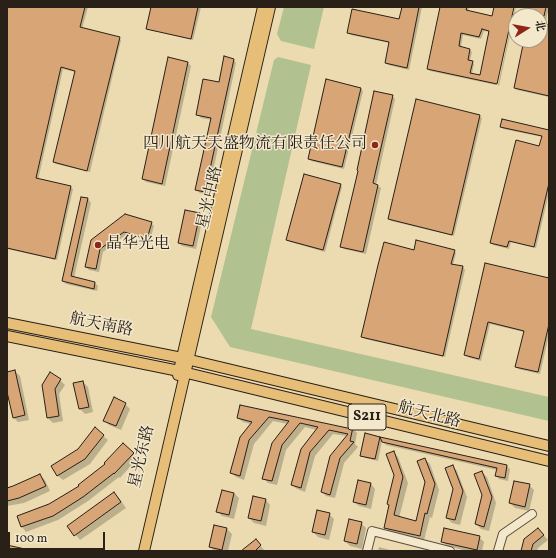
<!DOCTYPE html>
<html>
<head>
<meta charset="utf-8">
<style>
  body { margin:0 }
  #map { position:relative; width:556px; height:558px; overflow:hidden; background:#ecdbb0; font-family:Vollkorn,"Noto Serif SC",serif }
  canvas { display:block }
  .frame { position:absolute; inset:0; border:8px solid #292018; pointer-events:none }
  .north { position:absolute; left:508px; top:8px; width:40px; height:40px; box-sizing:border-box; background:#f3e8cc; border:1px solid #a29884; border-radius:50%; rotate:79deg; font-size:11px; font-weight:700; line-height:16px; text-align:center; color:#292018 }
  .north::after { content:''; display:block; margin:auto; width:14px; height:18px; background:#8f2418; clip-path:polygon(50% 0,100% 100%,50% 72%,0 100%) }
  .scale { position:absolute; left:8px; top:532px; width:97px; height:18px; box-sizing:border-box; border:2px solid #292018; border-top:0; padding-left:5px; font-size:12px; line-height:14px; white-space:nowrap; color:#292018; -webkit-text-stroke:3px #f3e8cc; paint-order:stroke }
</style>
</head>
<body>
<div id="map">
<canvas width="556" height="558"></canvas>
<div class="frame"></div>
<div class="north">北</div>
<div class="scale">100 m</div>
</div>
<script>
const g = document.querySelector('canvas').getContext('2d');
g.lineJoin = 'round';
function paint(path, color) {
  g.fillStyle = color;
  g.fill(path, 'evenodd');
}
function poly(rows) {
  const path = new Path2D();
  for (const r of rows) {
    path.moveTo(r[0], r[1]);
    for (let i = 2; i < r.length; i += 2) path.lineTo(r[i], r[i + 1]);
  }
  return path;
}
function strokePath(path, color, width, dash) {
  g.strokeStyle = color;
  g.lineWidth = width;
  g.lineCap = dash ? 'butt' : 'round';
  g.setLineDash(dash || []);
  g.stroke(path);
}
function write(font, color, halo, rows, align = 'center') {
  g.font = font + ' Vollkorn,"Noto Serif SC",serif';
  g.lineWidth = 3;
  g.setLineDash([]);
  g.textBaseline = 'middle';
  g.strokeStyle = halo;
  g.fillStyle = color;
  for (const [text, x, y, turn = 0] of rows) {
    g.save();
    g.translate(x, y);
    g.rotate((+turn || 0) * Math.PI / 180);
    g.textAlign = isNaN(turn) ? turn : align;
    if (halo) g.strokeText(text, 0, 0);
    g.fillText(text, 0, 0);
    g.restore();
  }
}
paint(poly([
  [284,7,324,7,314,49,281,41,277,34],
  [278,57,311,65,251,329,549,397,549,421,230,347,211,317,274,60]
]), '#b2c190');
paint(poly([
  [7,7,88,7,82,29,119,38,121,40,90,172,56,164,54,162,75,72,63,69,38,180,70,187,73,189,57,260,7,249],
  [152,7,201,7,193,40,150,30,147,28],
  [403,7,422,7,409,70,388,65,386,63,390,43,351,35,348,33,400,20],
  [441,7,469,7,468,12,493,17,495,7,513,7,496,85,430,71,428,69],
  [484,31,490,32,480,76,472,74,474,64,472,62,470,61,472,52,470,50,461,47,463,35,481,39],
  [515,7,516,7,499,86,498,85],
  [531,7,549,7,540,47,549,43,549,97,517,90,515,88,525,40,540,40,540,16,530,16],
  [233,59,236,63,208,195,200,193,196,190,212,120,201,118,198,114,219,83],
  [188,63,191,66,165,186,146,182,143,179],
  [361,89,363,91,344,169,311,161,309,159],
  [392,96,395,99,376,185,378,186,381,188,366,254,344,249,341,247],
  [479,116,482,118,454,236,391,221,389,219],
  [501,126,549,131,549,193,536,248,511,242,509,249,493,245,491,242,540,147,543,137,503,129],
  [340,185,342,187,325,252,290,242,287,240],
  [82,198,88,199,91,203,74,278,95,283,98,286,97,291,66,284,63,281],
  [200,214,203,217,196,249,182,246,179,243],
  [151,223,154,226,150,241,127,234,103,252,99,272,89,270,86,267,92,240],
  [415,251,454,251,456,253,453,265,463,267,465,270,445,357,365,339,362,337],
  [486,264,549,279,549,335,540,374,518,369,516,366,524,332,490,324,481,361,467,357,465,355],
  [15,371,20,376,29,420,18,422,13,417,7,388,7,373],
  [60,380,65,385,59,394,63,421,53,423,48,418,43,385],
  [83,382,88,387,93,412,85,414,80,409],
  [125,404,130,409,121,430,109,425,104,420],
  [240,406,352,430,353,429,357,433,355,444,358,447,344,463,335,498,326,496,322,492,347,436,333,434,315,456,305,492,297,489,292,485,317,430,305,427,286,450,277,485,268,483,263,478,288,424,273,421,254,444,244,480,236,477,231,473,251,424,243,422,238,418],
  [103,436,108,440,90,464,63,480,58,476,52,466],
  [379,438,382,441,381,438,507,466,510,469,508,481,499,479,496,476,497,470,386,445,382,441,378,461,365,458,362,455],
  [123,444,138,458,120,478,119,477,88,501,58,520,26,532,22,527,80,486,106,464],
  [393,452,398,457,408,483,399,518,416,522,426,482,425,459,430,464,439,490,432,518,430,517,424,540,390,532,385,528,390,506,388,504,395,475],
  [453,466,457,471,467,497,460,525,452,523,447,518,454,489],
  [482,472,487,477,496,503,489,531,481,529,476,524,483,495],
  [40,475,45,480,50,491,24,503,7,506,7,489],
  [371,484,375,489,371,509,359,506,354,502],
  [529,485,534,490,529,511,515,508,510,503],
  [234,493,239,498,234,519,222,516,217,511],
  [114,494,119,498,126,508,80,540,68,526],
  [266,500,270,505,266,526,254,523,249,518],
  [329,514,334,519,329,540,318,537,313,532],
  [361,523,366,528,362,549,350,546,345,541],
  [227,529,232,534,228,551,214,551,210,547],
  [538,529,548,540,538,548,537,551,522,551],
  [479,537,484,542,482,551,467,551,447,546,442,541],
  [260,545,265,551,245,551],
  [379,547,394,551,378,551]
]), '#0003');
const building = poly([
  [7,7,85,7,80,27,120,37,87,171,53,162,75,71,61,67,36,178,71,186,55,259,7,248,7,7],
  [151,7,198,7,191,39,146,29,151,7],
  [402,7,419,7,407,68,385,63,389,42,347,33,352,9,399,19,402,7],
  [440,7,467,7,466,10,492,16,494,7,514,7,497,84,427,69,440,7],
  [482,29,489,31,480,75,470,73,473,61,468,60,470,49,459,46,461,33,479,37,482,29],
  [530,7,546,7,544,16,528,15,530,7],
  [540,23,549,25,549,96,514,88,524,40,540,40,540,23],
  [224,56,234,59,205,192,195,190,211,118,196,115,203,79,219,82,224,56],
  [168,57,188,62,162,184,142,179,168,57],
  [326,79,361,88,342,167,308,159,326,79],
  [374,91,393,95,373,183,378,185,363,252,340,247,358,171,357,170,374,91],
  [416,99,480,115,452,235,388,219,416,99],
  [502,119,549,130,549,183,534,247,509,241,507,247,490,243,516,140,539,146,542,136,500,127,502,119],
  [304,174,341,184,323,250,286,240,304,174],
  [81,197,88,198,71,276,95,282,94,289,62,281,81,197],
  [185,210,200,213,193,246,178,243,185,210],
  [125,214,152,222,147,239,124,232,100,249,96,269,85,267,91,240,125,214],
  [416,240,455,250,451,264,463,266,443,356,361,337,378,265,384,242,414,250,416,240],
  [485,263,549,278,549,324,538,372,515,367,524,331,488,322,479,359,464,355,485,263],
  [15,370,25,415,13,418,7,392,7,372,15,370],
  [50,372,61,379,55,389,59,416,47,418,42,385,50,372],
  [83,381,89,407,79,409,73,383,83,381],
  [114,397,126,403,116,426,103,421,114,397],
  [240,405,352,429,353,427,350,441,354,442,340,458,330,495,321,492,330,456,348,434,329,430,310,452,301,488,291,485,301,449,318,427,300,423,282,445,272,481,262,479,272,443,289,421,269,417,249,440,240,476,230,473,240,437,252,422,237,418,240,405],
  [95,427,104,435,85,459,57,476,51,466,78,449,95,427],
  [365,433,380,437,375,459,360,456,365,433],
  [380,437,507,465,505,478,495,476,497,468,382,442,380,437],
  [123,443,134,453,114,474,114,473,83,497,53,516,21,527,17,516,49,504,79,486,78,485,105,464,104,463,123,443],
  [394,451,403,477,394,515,416,521,425,482,417,461,425,458,435,484,427,514,425,513,420,536,384,528,389,505,387,504,394,475,386,454,394,451],
  [453,465,463,491,455,520,446,518,453,489,445,468,453,465],
  [482,471,492,497,484,527,475,524,482,495,474,474,482,471],
  [40,474,46,486,19,498,7,501,7,488,13,486,40,474],
  [358,480,371,483,366,505,353,502,358,480],
  [514,481,530,484,525,507,509,503,514,481],
  [222,490,234,493,229,515,216,512,222,490],
  [114,492,121,502,74,536,67,526,114,492],
  [253,496,266,499,261,521,248,518,253,496],
  [317,510,330,513,325,535,312,532,317,510],
  [349,519,362,522,357,544,344,541,349,519],
  [214,525,227,528,222,550,209,547,214,525],
  [444,528,480,536,477,550,441,542,444,528],
  [538,528,544,535,533,544,531,551,521,551,524,539,538,528],
  [256,539,261,545,255,551,241,551,256,539],
  [7,545,25,549,25,551,7,551,7,545]
]);
paint(building, '#d8a577');
strokePath(building, '#292018', 1);
const minor = poly([
  [367,551,372,531,450,551],
  [498,551,503,534,532,514]
]);
const major = poly([
  [7,323,182,358,549,446],
  [7,336,179,371,549,461],
  [178,375,263,7],
  [144,551,270,7]
]);
strokePath(minor, '#5a4f3e', 10);
strokePath(major, '#292018', 12);
strokePath(minor, '#f3e8cc', 8);
strokePath(major, '#e6be78', 10);
for (const [x, y, r, color] of [
  [375,145,4,"#8f2418"],
  [98,245,4,"#8f2418"]
]) {
  const dot = new Path2D();
  dot.arc(x, y, r, 0, 2 * Math.PI);
  g.fillStyle = color;
  g.fill(dot);
  strokePath(dot, '#f3e8cc', 1.5);
}
for (const [x, y, w] of [
  [367,417,38]
]) {
  const box = new Path2D();
  box.roundRect(x - w / 2, y - 13, w, 26, 3);
  g.fillStyle = '#f3e8cc';
  g.fill(box);
  strokePath(box, '#292018', 1);
}
write('bold 15px', '#292018', null, [
  ["S211",367,417]
]);
write('16px', '#292018', '#f3e8cc', [
  ["四川航天天盛物流有限责任公司",367,145],
  ["晶华光电",106,245,"left"]
], 'right');
write('16px', '#292018', '#f3e8cc', [
  ["星光中路",211,198,-77],
  ["航天南路",101,326,11],
  ["航天北路",429,416,14],
  ["星光东路",143,457,-77]
]);
</script>
</body>
</html>
